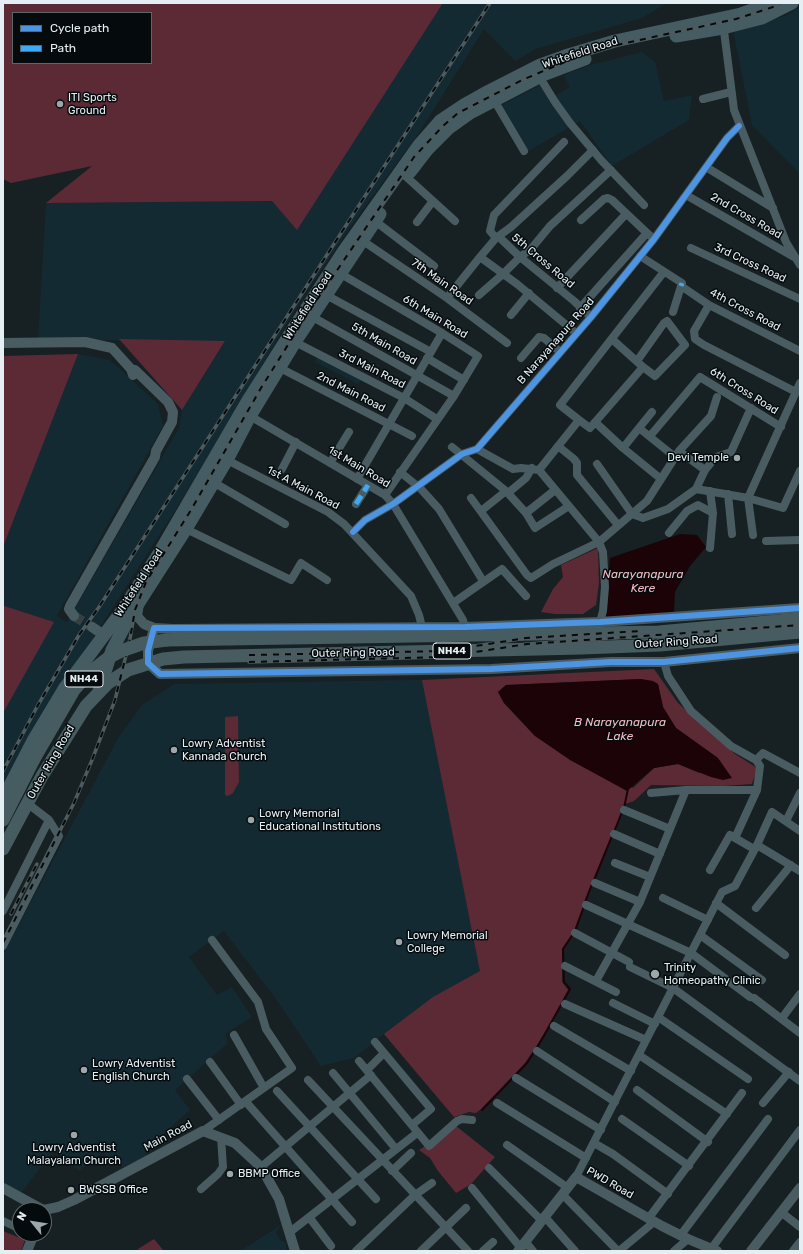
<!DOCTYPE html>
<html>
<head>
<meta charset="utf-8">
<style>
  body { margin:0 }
  #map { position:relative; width:803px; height:1254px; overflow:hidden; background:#172023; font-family:Rubik,sans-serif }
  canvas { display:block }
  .frame { position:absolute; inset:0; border:4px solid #e5eff3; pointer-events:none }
  .legend { position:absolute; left:12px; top:12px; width:140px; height:52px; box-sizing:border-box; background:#050b0d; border:1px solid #5f6669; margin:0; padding:5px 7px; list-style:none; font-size:12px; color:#e5eff3 }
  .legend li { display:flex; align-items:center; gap:8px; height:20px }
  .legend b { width:20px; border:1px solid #5f6669 }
  .north { position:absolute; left:12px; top:1202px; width:40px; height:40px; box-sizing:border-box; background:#050b0d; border:1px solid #5f6669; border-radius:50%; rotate:300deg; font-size:11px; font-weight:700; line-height:16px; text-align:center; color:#e5eff3 }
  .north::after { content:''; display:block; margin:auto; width:14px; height:18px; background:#9da7aa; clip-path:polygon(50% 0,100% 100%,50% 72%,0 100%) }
</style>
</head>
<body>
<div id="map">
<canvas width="803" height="1254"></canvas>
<div class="frame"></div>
<ul class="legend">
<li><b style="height:5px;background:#4d94e3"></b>Cycle path</li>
<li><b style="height:5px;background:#3fa9f5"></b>Path</li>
</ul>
<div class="north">N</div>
</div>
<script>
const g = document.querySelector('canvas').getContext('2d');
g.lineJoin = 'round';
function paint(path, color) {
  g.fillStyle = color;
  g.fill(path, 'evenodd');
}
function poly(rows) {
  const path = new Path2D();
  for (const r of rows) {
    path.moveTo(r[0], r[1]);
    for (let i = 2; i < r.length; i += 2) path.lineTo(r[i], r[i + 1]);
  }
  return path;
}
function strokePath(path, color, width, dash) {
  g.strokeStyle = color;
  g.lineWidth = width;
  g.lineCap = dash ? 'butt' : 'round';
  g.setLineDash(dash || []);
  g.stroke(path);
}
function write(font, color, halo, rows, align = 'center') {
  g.font = font + ' Rubik,sans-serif';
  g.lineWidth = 3;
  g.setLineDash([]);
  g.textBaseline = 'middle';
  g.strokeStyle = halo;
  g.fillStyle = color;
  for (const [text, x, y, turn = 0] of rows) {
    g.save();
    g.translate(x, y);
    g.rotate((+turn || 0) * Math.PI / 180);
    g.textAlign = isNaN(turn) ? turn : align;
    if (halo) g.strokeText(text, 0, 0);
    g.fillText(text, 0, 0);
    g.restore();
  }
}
paint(poly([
  [443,3,667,3,642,18,536,49,515,61,484,29,419,133,350,227,296,308,182,500,23,747,3,784,3,547,78,354,110,360,158,404,163,426,57,616,67,622,179,428,182,410,225,342,38,339,46,203,272,201,297,229],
  [800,7,800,174,752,125,733,30,785,16],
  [642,52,655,62,664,101,692,95,689,120,612,166,580,121,527,152,500,106,542,84,551,98,570,87,564,75,587,66],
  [319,352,365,375,358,384,315,362],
  [474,679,625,804,572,935,562,949,562,982,568,990,546,1031,525,1063,481,1109,476,1113,469,1112,454,1117,384,1034,354,1058,321,1066,276,999,224,931,189,957,217,995,232,987,252,1017,225,1034,228,1043,175,1090,190,1110,144,1151,148,1156,123,1167,102,1153,79,1171,54,1150,21,1193,3,1183,3,955,118,738,142,705,174,684],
  [281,1225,276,1232,280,1240,286,1243,286,1251,240,1251]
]), '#142a32');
paint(poly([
  [3,3,443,3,297,230,272,201,46,203,92,166,11,183,3,179],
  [13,13,151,13,151,63,13,63],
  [119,339,225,341,182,410],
  [78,354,3,547,3,356],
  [598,548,599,583,596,605,583,614,555,614,541,612,553,589,563,577,561,565],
  [4,606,54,622,3,713,3,609],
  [654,669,678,703,735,754,757,768,752,784,723,786,651,785,634,801,625,804,572,935,562,949,562,982,568,990,546,1031,525,1063,481,1109,476,1113,469,1112,454,1117,384,1034,433,997,480,971,422,680],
  [641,679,658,684,663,707,676,728,718,758,699,773,678,764,654,768,633,788,535,736,504,703,498,692,506,685],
  [238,716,239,782,233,793,228,796,225,795,225,717],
  [456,1126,495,1157,471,1184,456,1193,438,1171,430,1158,419,1150],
  [3,1231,25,1240,21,1251,3,1251],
  [154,1239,164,1251,140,1251,138,1249]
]), '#5c2a35');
paint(poly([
  [680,534,697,535,706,547,690,566,675,592,674,614,605,618,610,558],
  [641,679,653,681,658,684,663,707,676,728,718,758,732,778,723,780,711,777,678,764,654,768,627,791,570,760,535,736,504,703,498,692,506,685]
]), '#1c0307');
strokePath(poly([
  [624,808,628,789],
  [614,832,622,812],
  [594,880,612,836],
  [585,902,592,884],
  [575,931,584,906],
  [537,1048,570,989,564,982,563,949,573,934],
  [482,1110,527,1063,534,1052]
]), '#1c0307', 2);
strokePath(poly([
  [74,616,92,627]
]), '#363f42', 10, [10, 5]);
strokePath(poly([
  [723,23,734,110,786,242,800,265],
  [539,76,555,102,570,123,601,160,644,205],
  [703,99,731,92],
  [494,100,524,151],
  [706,167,773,208],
  [401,172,455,221],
  [686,195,794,257],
  [581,220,604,199,608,198,612,200,647,233],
  [375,221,434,266],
  [417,222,433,201],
  [499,237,520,257,574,301,591,317],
  [496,238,490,231,494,215,564,142],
  [363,241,447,298,507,343],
  [691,248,800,299],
  [640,256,682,283,673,312],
  [480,257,496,238,511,227,567,176,593,150],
  [341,274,442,333,478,356,454,396,385,495],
  [681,286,709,305,800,351],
  [557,288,626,214],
  [326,295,431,352],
  [479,295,503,274,520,257,531,249,550,226,611,170],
  [447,298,480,257,517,284,576,333],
  [709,305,694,331,695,339,704,345,796,392],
  [580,308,647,233,654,239],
  [309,315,454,396],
  [511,315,529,293],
  [295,342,404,398,437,419],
  [427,358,464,380],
  [521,358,539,337,544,338,560,352],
  [637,361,664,323,667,321,685,345,655,376,643,367],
  [280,368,412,436],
  [250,416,385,495,393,504,463,620,465,627],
  [579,420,590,428,643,367,613,340],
  [595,422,623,448],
  [639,428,652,412],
  [650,436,700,377,781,427],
  [558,446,574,459,577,463,577,475,618,525],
  [452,447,506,491,526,513,535,528,569,506],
  [477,449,513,469,521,468,539,470,599,542,603,552,605,587,603,611,600,622],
  [679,451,705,470],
  [227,460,328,512,344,524,411,596,419,615,422,627],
  [330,463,349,432],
  [597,464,632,514,643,518,668,509,696,489,748,498,800,383],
  [282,469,296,442],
  [539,470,579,420,560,405,663,273],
  [400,472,420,488,439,509,483,581],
  [357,479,442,333],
  [661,479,623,448,639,428,675,457],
  [213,482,285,524],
  [696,489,705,470,716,457,731,452,751,408],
  [508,493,526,478,532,468],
  [728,494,732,534],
  [471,498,527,575,531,578,553,564,599,542,647,501,679,451,711,416,717,397],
  [356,504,368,485],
  [481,511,506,491],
  [526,513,555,490],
  [186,529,291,580,301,563,327,580],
  [353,532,365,520,393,504,462,454,477,449,591,317,654,239,727,138,739,126],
  [669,533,687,511,698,505,713,513],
  [753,535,748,498,783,508,800,471],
  [766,541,800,540],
  [710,548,713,513,710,491],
  [453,603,502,569,526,596],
  [664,662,668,676,691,711,731,746,756,760,760,766,757,790,735,838,754,849],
  [756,760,763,753,800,773],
  [651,793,686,790],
  [624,810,670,829],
  [786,821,800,793],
  [614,834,660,854],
  [757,845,800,871],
  [615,863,650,877],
  [710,870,730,835,735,838],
  [595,883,640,902],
  [663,898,708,920],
  [716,903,785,955],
  [586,905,691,953,750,997],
  [756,908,791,865],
  [3,911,49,820,27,803],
  [575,933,629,962],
  [700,935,762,980],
  [3,946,59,836,49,820],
  [565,966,616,992],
  [630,967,673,988,800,1081],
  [596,981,640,902,686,790,757,790],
  [754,998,800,1033],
  [613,1003,655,1024],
  [565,1004,646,1040],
  [658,1017,748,1079],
  [782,1018,800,994],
  [554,1026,631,1071],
  [234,1035,264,1088],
  [375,1042,431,1109,412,1125],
  [537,1051,615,1102],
  [639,1055,727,1114],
  [359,1061,429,1146,457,1121,462,1119,472,1120],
  [210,1062,241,1105],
  [367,1070,384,1053],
  [333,1073,396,1149],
  [516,1078,601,1130],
  [187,1079,219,1120],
  [308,1080,468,1251],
  [637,1090,708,1142],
  [277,1091,376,1199],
  [246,1102,352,1222],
  [497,1103,586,1158],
  [763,1103,789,1072],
  [622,1119,689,1166],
  [203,1131,292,1068,266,1029,258,1002,212,940],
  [594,1143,613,1154,668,1194],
  [507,1145,568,1188],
  [261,1167,371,1075],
  [489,1168,541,1220],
  [392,1171,411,1153],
  [576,1177,722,892,735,886,757,845,772,812,800,831],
  [472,1188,520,1247],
  [201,1189,218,1174,223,1167,221,1137],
  [563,1195,618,1251],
  [781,1212,800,1227],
  [544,1216,575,1251],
  [309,1217,331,1246],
  [648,1219,742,1093],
  [3,1221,20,1229],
  [290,1232,417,1133],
  [680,1236,768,1119],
  [525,1241,533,1251],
  [711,1249,800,1130],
  [356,1251,415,1195,432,1183],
  [421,1251,466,1208],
  [483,1251,493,1242],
  [619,1251,654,1222],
  [674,1251,688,1239],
  [793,1251,800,1242]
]), '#495c61', 8);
strokePath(poly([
  [3,343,85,342,112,348,131,369,133,375],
  [139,604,137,616,144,624,154,628,173,629,465,627,600,622,800,608],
  [74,616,69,609,70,606,155,457,156,451,172,422,173,412,168,402,135,370,131,369],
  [92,627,104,635],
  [154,628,148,651,148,663,160,674,491,669,611,662,664,662,800,648],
  [3,1188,43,1210],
  [44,1210,58,1207,74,1200,203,1131,235,1143,261,1167,279,1199,295,1251],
  [27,1251,34,1234],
  [518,1251,576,1177,662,1226,688,1239,717,1251],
  [751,1251,800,1188]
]), '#495c61', 10);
strokePath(poly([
  [676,36,723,28,762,18,792,3],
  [410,172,427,150,449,128,470,113,543,75,585,59],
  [99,691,112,650,129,618,186,529,227,460,250,416,295,342,380,214],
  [3,803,8,789,34,739,64,689,122,611,158,555,247,402,290,334,343,252,419,145,440,121,464,105,489,91,540,65,565,56,615,41,741,14,772,3]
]), '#445c62', 13);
strokePath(poly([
  [167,640,659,632,800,619],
  [3,820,34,759],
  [3,849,42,776,86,706,108,683,128,670,163,659,184,657,582,648,660,645,800,632]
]), '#465c60', 13);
const rail = poly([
  [249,655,444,651,526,638,640,631],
  [249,662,443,657,527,644,800,625],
  [3,771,38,705,79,635,99,607,490,3],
  [11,914,37,864],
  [3,943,74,803,92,760,115,700,130,639,135,610,146,582,191,510,261,388,306,316,414,157,443,126,458,113,522,80,577,57,612,46,736,19,773,7,780,3]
]);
strokePath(rail, '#4e5a5d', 3.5);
strokePath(rail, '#050b0d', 2, [6]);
strokePath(poly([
  [34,759,74,690,89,673,108,658,121,651,144,643,167,640]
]), '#465c60', 13);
strokePath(poly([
  [681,286,682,283],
  [356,504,368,485]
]), '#3fa9f5', 5, [10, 5]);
strokePath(poly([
  [353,532,365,520,393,504,462,454,477,449,591,317,654,239,727,138,739,126],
  [800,608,600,622,465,627,154,628,148,651,148,663,160,674,491,669,611,662,664,662,800,648]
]), '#4d94e3', 6);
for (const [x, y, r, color] of [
  [60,104,4,"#9da7aa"],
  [737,458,4,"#9da7aa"],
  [174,750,4,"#9da7aa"],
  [251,820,4,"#9da7aa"],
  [399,942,4,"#9da7aa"],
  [655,974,5,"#9da7aa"],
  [84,1070,4,"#9da7aa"],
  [74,1135,4,"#9da7aa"],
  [230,1174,4,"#9da7aa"],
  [71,1190,4,"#9da7aa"]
]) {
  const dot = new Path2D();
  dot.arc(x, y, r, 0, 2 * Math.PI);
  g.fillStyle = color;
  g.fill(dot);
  strokePath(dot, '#050b0d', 1.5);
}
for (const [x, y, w] of [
  [452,651,38],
  [84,679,38]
]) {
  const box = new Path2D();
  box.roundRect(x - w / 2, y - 8, w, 16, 3);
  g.fillStyle = '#050b0d';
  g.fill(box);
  strokePath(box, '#e5eff3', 1);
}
write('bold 10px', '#e5eff3', null, [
  ["NH44",452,651],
  ["NH44",84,679]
]);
write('11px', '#e5eff3', '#050b0d', [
  ["Whitefield Road",580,53,-18],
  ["2nd Cross Road",746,216,30],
  ["5th Cross Road",543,261,40],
  ["3rd Cross Road",750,263,25],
  ["7th Main Road",442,282,35],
  ["Whitefield Road",308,306,-57],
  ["4th Cross Road",745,310,28],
  ["6th Main Road",435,317,31],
  ["B Narayanapura Road",556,341,-49],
  ["5th Main Road",384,344,30],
  ["3rd Main Road",372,369,27],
  ["6th Cross Road",744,391,32],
  ["2nd Main Road",351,392,27],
  ["1st Main Road",359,467,31],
  ["1st A Main Road",303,488,28],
  ["Whitefield Road",139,583,-57],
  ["Outer Ring Road",676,642,-4],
  ["Outer Ring Road",353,653,-1],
  ["Outer Ring Road",51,762,-60],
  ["Main Road",168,1136,-28],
  ["PWD Road",610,1183,30]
]);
write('11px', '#e5eff3', '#050b0d', [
  ["ITI Sports",68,98],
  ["Ground",68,111],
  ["Devi Temple",729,458,"right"],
  ["Lowry Adventist",182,744],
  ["Kannada Church",182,757],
  ["Lowry Memorial",259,814],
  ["Educational Institutions",259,827],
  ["Lowry Memorial",407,936],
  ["College",407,949],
  ["Trinity",664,968],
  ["Homeopathy Clinic",664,981],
  ["Lowry Adventist",92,1064],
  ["English Church",92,1077],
  ["Lowry Adventist",74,1148,"center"],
  ["Malayalam Church",74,1161,"center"],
  ["BBMP Office",238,1174],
  ["BWSSB Office",79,1190]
], 'left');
write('italic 12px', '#f8bbc5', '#050b0d', [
  ["Narayanapura",643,575],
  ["Kere",643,589],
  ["B Narayanapura",620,723],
  ["Lake",620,737]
]);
</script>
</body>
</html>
